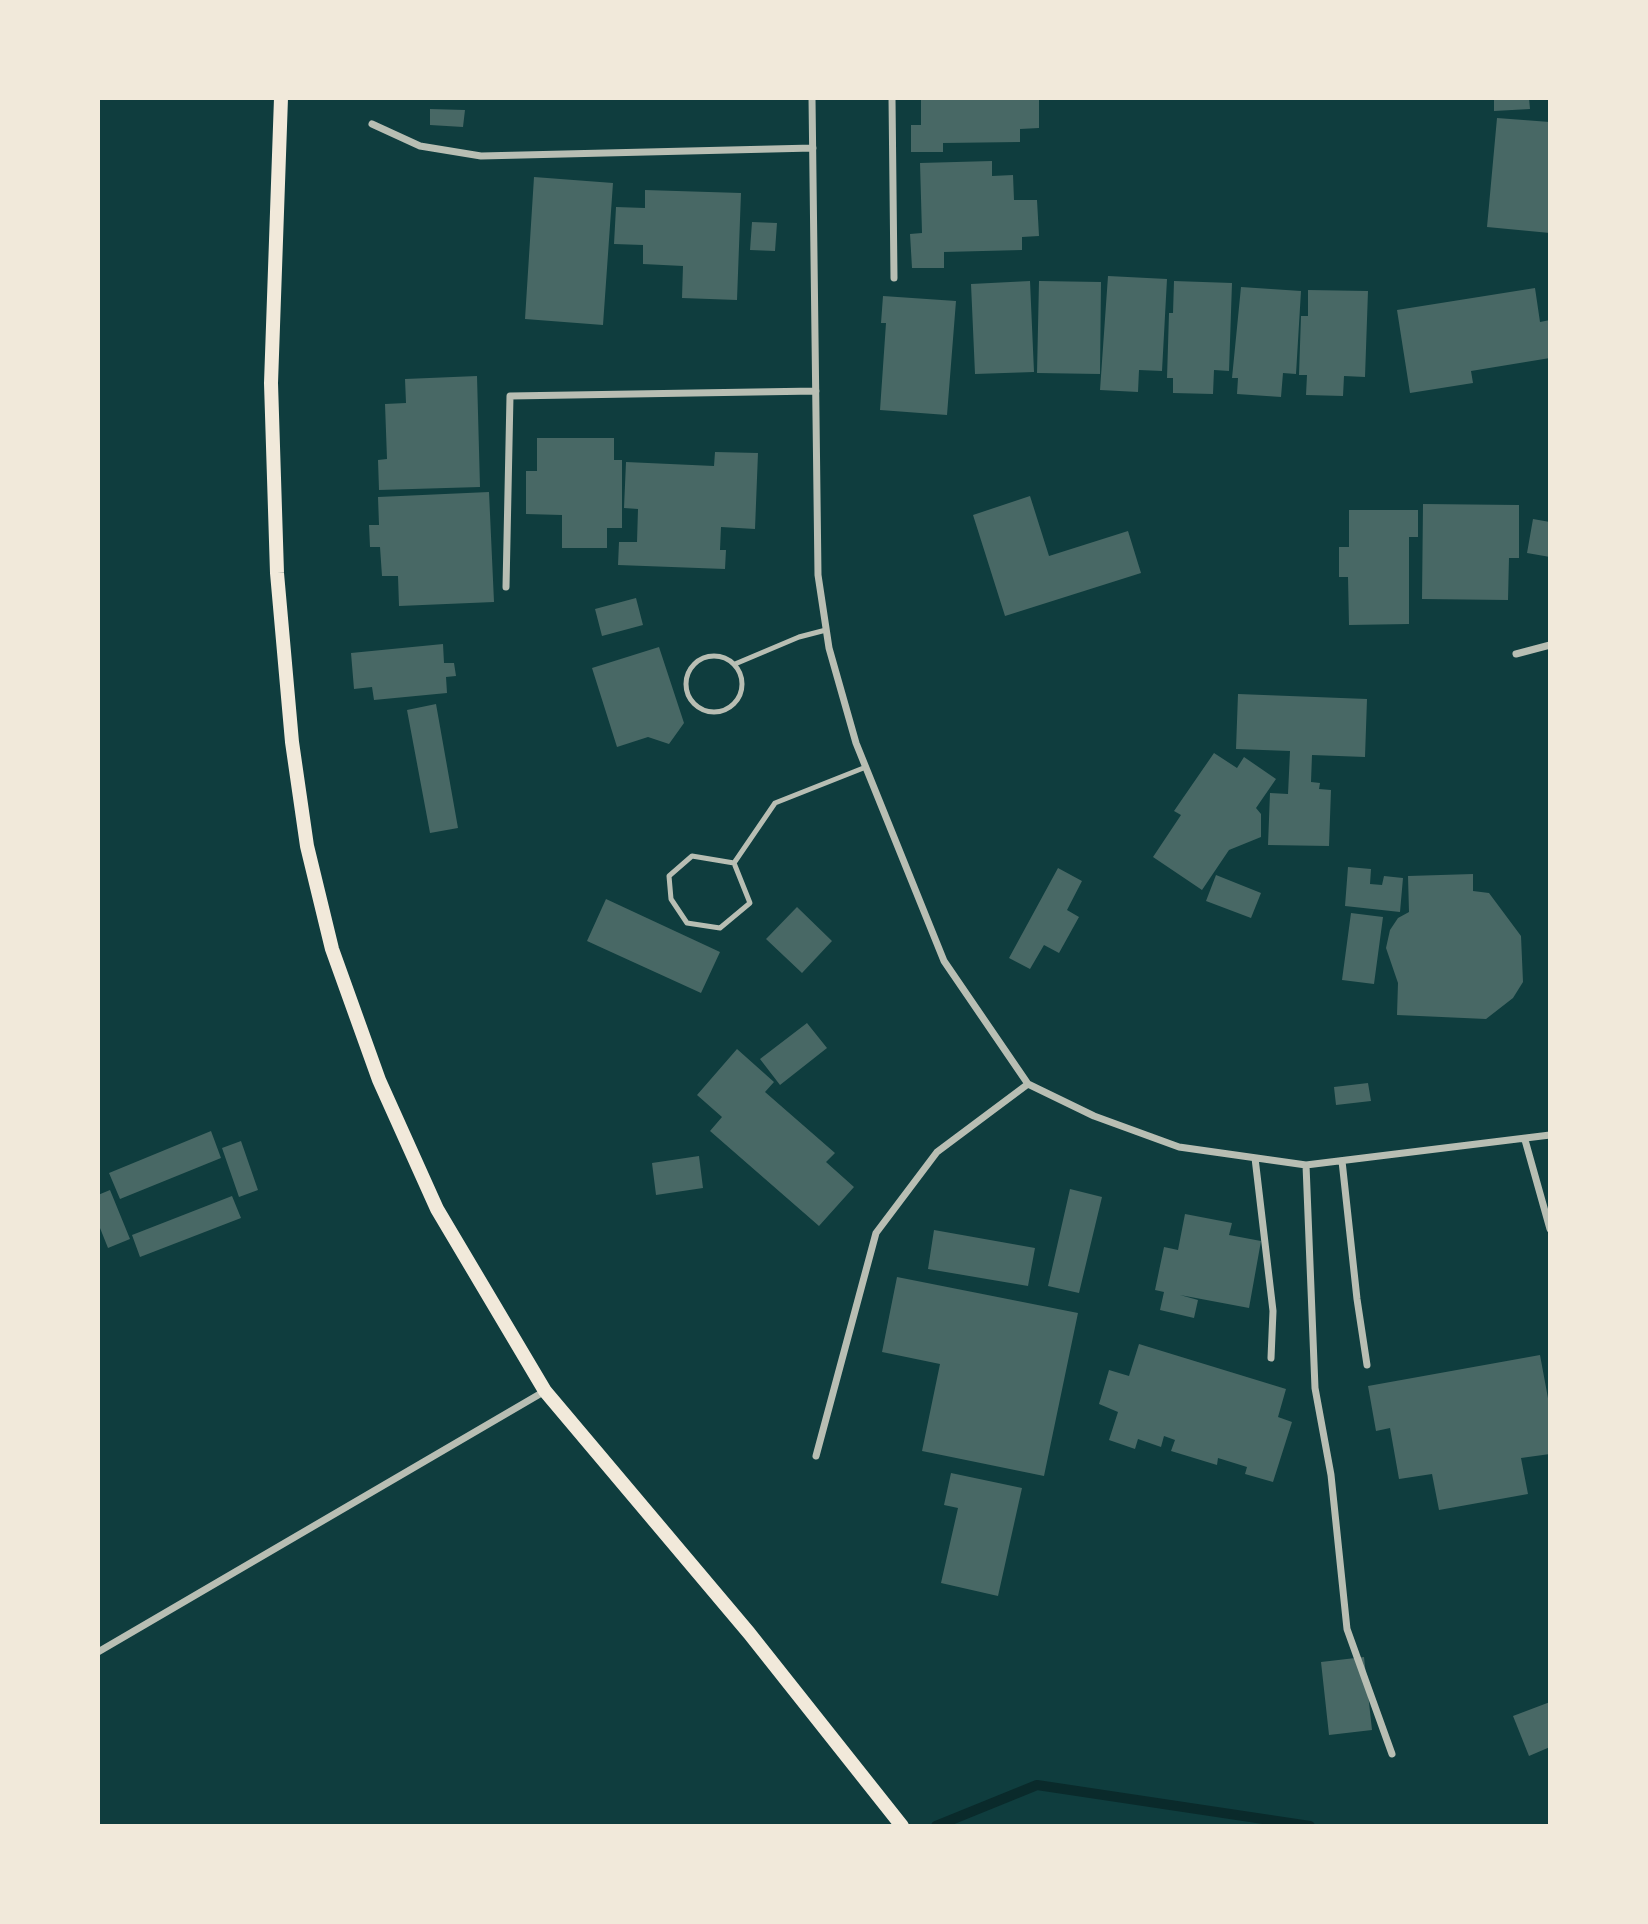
<!DOCTYPE html>
<html>
<head>
<meta charset="utf-8">
<style>
  body { margin:0 }
  #map { position:relative; width:1648px; height:1924px; overflow:hidden; background:#0f3d3e; font-family:"Roboto Condensed",sans-serif }
  canvas { display:block }
  .frame { position:absolute; inset:0; border:100px solid #f1e9da; pointer-events:none }
</style>
</head>
<body>
<div id="map">
<canvas width="1648" height="1924"></canvas>
<div class="frame"></div>
</div>
<script>
const g = document.querySelector('canvas').getContext('2d');
g.lineJoin = 'round';
function poly(rows) {
  const path = new Path2D();
  for (const r of rows) {
    if (r.length === 3) {
      path.moveTo(r[0] + r[2], r[1]);
      path.arc(r[0], r[1], r[2], 0, 2 * Math.PI);
      continue;
    }
    path.moveTo(r[0], r[1]);
    for (let i = 2; i < r.length; i += 2) path.lineTo(r[i], r[i + 1]);
  }
  return path;
}
function strokePath(path, color, width, dash) {
  g.strokeStyle = color;
  g.lineWidth = width;
  g.lineCap = dash ? 'butt' : 'round';
  g.setLineDash(dash || []);
  g.stroke(path);
}
function paint(path, color) {
  g.fillStyle = color;
  g.fill(path, 'evenodd');
}
strokePath(poly([
  [936,1826,1037,1785,1310,1826]
]), '#0a2a2b', 10);
paint(poly([
  [921,98,1039,98,1039,128,1020,129,1020,142,943,143,943,152,911,152,911,125,921,125],
  [1494,98,1529,98,1530,109,1494,111],
  [430,109,465,110,463,127,430,125],
  [1497,118,1550,122,1550,233,1487,227],
  [992,161,992,176,1013,175,1014,200,1037,200,1039,236,1022,237,1022,250,944,252,944,268,912,268,910,234,922,233,920,163],
  [534,177,613,183,603,325,525,319],
  [645,190,741,193,737,300,682,298,683,266,643,264,643,245,614,244,616,207,645,208],
  [752,222,777,223,775,251,750,250],
  [1108,276,1167,279,1162,371,1139,370,1138,392,1100,390],
  [1030,281,1034,372,975,374,971,284],
  [1039,281,1101,282,1100,374,1037,373],
  [1174,281,1232,283,1229,371,1214,370,1213,394,1173,393,1173,378,1167,378,1169,313,1173,313],
  [1241,287,1301,291,1296,374,1283,373,1281,397,1237,394,1238,378,1232,378],
  [1535,288,1540,322,1550,320,1550,358,1471,371,1473,383,1410,393,1397,310],
  [1308,290,1368,291,1365,377,1344,376,1343,396,1306,395,1307,375,1299,375,1301,316,1308,316],
  [883,296,956,301,947,415,880,410,886,323,881,323],
  [477,376,480,487,379,490,378,460,387,459,385,404,406,403,405,379],
  [537,438,614,438,614,460,622,460,622,528,607,528,607,548,562,548,562,515,526,514,526,471,537,471],
  [715,452,758,453,755,529,721,527,720,550,726,550,725,569,618,565,619,542,637,542,638,509,624,508,626,462,714,466],
  [489,492,494,602,399,606,398,576,382,576,380,547,370,547,369,525,379,525,378,497],
  [1030,496,1049,556,1128,531,1141,573,1005,616,973,515],
  [1423,504,1519,505,1519,558,1509,558,1508,600,1422,599],
  [1349,510,1418,510,1418,537,1409,537,1409,624,1349,625,1348,577,1339,577,1339,547,1349,547],
  [1533,519,1550,522,1550,557,1527,553],
  [636,598,643,625,602,636,595,609],
  [443,644,444,663,454,663,456,676,446,677,447,693,374,700,372,687,354,689,351,653],
  [659,647,684,723,669,744,648,737,617,747,592,668],
  [1238,694,1367,699,1365,757,1312,755,1311,782,1320,783,1319,789,1331,790,1329,846,1268,845,1270,793,1288,794,1290,751,1236,749],
  [436,704,458,828,430,833,407,710],
  [1214,753,1237,768,1244,757,1276,779,1256,808,1261,814,1261,837,1229,850,1202,890,1153,857,1181,815,1174,811],
  [1348,867,1371,869,1370,884,1382,885,1384,876,1403,878,1400,912,1345,906],
  [1058,868,1082,881,1067,910,1079,917,1059,953,1044,945,1030,969,1009,958],
  [1473,874,1473,891,1489,893,1521,936,1523,982,1513,998,1486,1019,1397,1015,1398,983,1386,948,1390,930,1398,918,1409,912,1408,876],
  [1216,875,1261,893,1251,918,1206,901],
  [606,899,720,952,701,993,587,941],
  [797,907,832,941,802,973,766,939],
  [1351,913,1383,917,1374,984,1342,980],
  [807,1023,827,1048,780,1085,760,1059],
  [737,1049,774,1082,765,1092,835,1153,826,1162,854,1187,819,1226,710,1131,722,1117,697,1095],
  [1368,1083,1371,1101,1336,1105,1334,1087],
  [211,1131,221,1158,120,1199,109,1173],
  [241,1141,258,1190,239,1197,222,1148],
  [699,1156,703,1188,656,1195,652,1163],
  [1070,1189,1102,1197,1079,1293,1048,1286],
  [110,1190,130,1239,108,1248,98,1223,98,1195],
  [232,1196,241,1218,140,1257,132,1235],
  [1185,1214,1232,1223,1229,1235,1261,1241,1249,1308,1180,1295,1198,1300,1194,1318,1160,1310,1164,1292,1155,1290,1164,1247,1178,1250],
  [934,1230,1035,1248,1028,1286,928,1269],
  [897,1277,1078,1313,1044,1476,922,1451,940,1364,882,1352],
  [1139,1344,1286,1389,1278,1417,1292,1422,1273,1482,1245,1474,1247,1467,1218,1458,1217,1465,1171,1451,1175,1440,1164,1436,1161,1447,1138,1439,1135,1449,1109,1440,1118,1412,1099,1404,1109,1370,1129,1376],
  [1540,1355,1550,1409,1550,1454,1521,1458,1528,1494,1439,1510,1432,1474,1399,1479,1390,1428,1376,1431,1368,1386],
  [951,1473,1022,1488,998,1596,941,1583,958,1508,944,1505],
  [1364,1657,1372,1730,1329,1735,1321,1662],
  [1550,1702,1550,1747,1529,1756,1513,1716]
]), '#486865');
strokePath(poly([
  [714,684,28],
  [735,664,799,637,826,630],
  [734,863,692,856,669,876,671,899,687,923,720,928,750,903,734,863,775,803,866,767]
]), '#b8beb3', 5);
strokePath(poly([
  [812,98,818,575,829,648,856,743,944,961,1028,1084,1094,1116,1179,1147,1306,1165,1550,1135],
  [892,98,894,278],
  [372,124,420,146,481,156,813,148],
  [506,587,510,396,816,391],
  [1516,654,1550,645],
  [1525,1140,1550,1229],
  [1255,1158,1273,1311,1271,1358],
  [1342,1161,1357,1299,1367,1365],
  [1306,1165,1315,1388,1331,1475,1347,1629,1392,1754],
  [816,1456,876,1233,937,1152,1028,1084],
  [98,1652,545,1391]
]), '#b8beb3', 7);
strokePath(poly([
  [281,98,271,383,277,573,292,742,307,846,332,949,379,1080,437,1209,545,1391,749,1633,902,1826]
]), '#f1e9da', 14);
</script>
</body>
</html>
